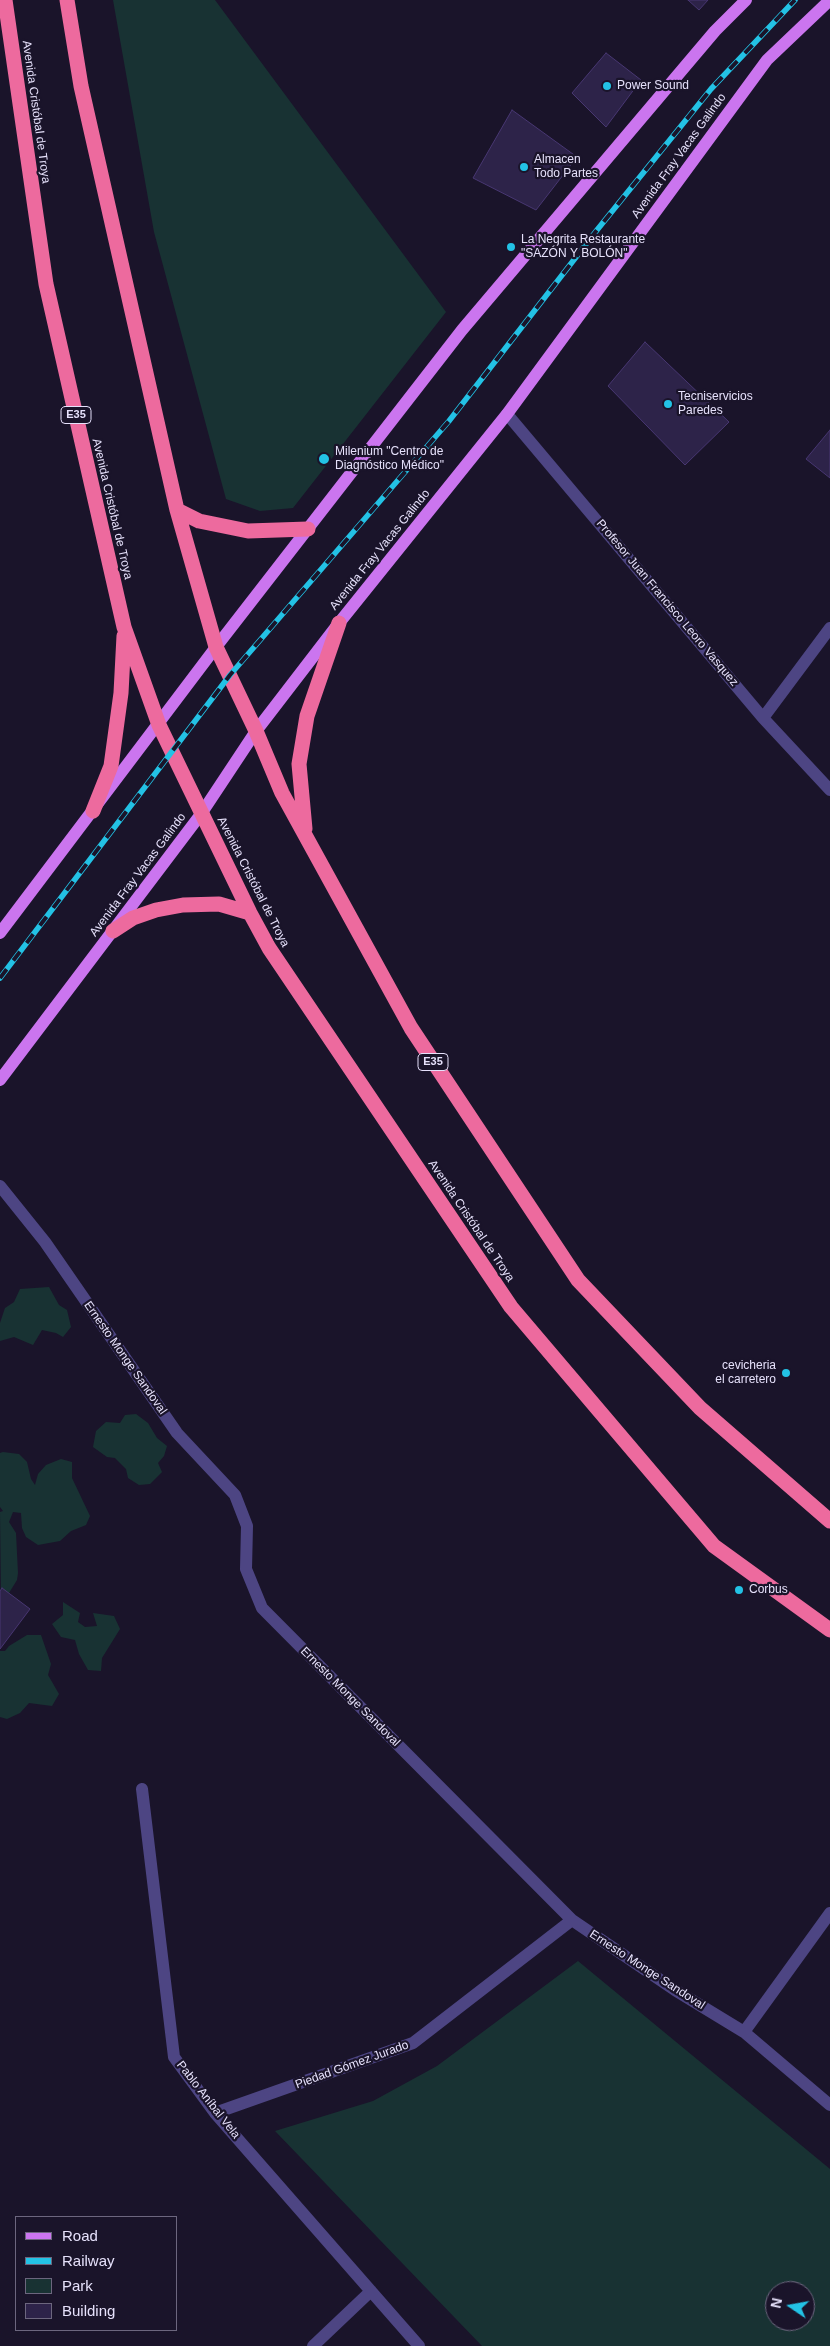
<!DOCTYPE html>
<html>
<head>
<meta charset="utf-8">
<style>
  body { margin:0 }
  #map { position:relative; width:830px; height:2346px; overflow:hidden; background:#1a142a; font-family:Helvetica,sans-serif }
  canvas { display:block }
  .legend { position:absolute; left:15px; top:2216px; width:162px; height:115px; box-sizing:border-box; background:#1a142a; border:1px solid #6c667e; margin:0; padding:6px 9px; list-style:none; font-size:15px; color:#e6e1fb }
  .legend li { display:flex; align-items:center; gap:10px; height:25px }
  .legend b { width:25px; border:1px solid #6c667e }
  .north { position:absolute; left:765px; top:2281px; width:50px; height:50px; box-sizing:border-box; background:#1a142a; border:1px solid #6c667e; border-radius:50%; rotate:282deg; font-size:14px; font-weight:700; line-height:20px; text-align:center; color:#e6e1fb }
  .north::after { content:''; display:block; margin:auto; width:18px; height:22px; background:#23c2e5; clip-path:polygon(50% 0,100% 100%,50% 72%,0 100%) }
</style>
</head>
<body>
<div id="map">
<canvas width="830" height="2346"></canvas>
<ul class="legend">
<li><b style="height:6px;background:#cb75ef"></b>Road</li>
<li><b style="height:6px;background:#23c2e5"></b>Railway</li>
<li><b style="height:14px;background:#183233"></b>Park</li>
<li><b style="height:14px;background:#2d2349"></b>Building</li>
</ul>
<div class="north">N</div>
</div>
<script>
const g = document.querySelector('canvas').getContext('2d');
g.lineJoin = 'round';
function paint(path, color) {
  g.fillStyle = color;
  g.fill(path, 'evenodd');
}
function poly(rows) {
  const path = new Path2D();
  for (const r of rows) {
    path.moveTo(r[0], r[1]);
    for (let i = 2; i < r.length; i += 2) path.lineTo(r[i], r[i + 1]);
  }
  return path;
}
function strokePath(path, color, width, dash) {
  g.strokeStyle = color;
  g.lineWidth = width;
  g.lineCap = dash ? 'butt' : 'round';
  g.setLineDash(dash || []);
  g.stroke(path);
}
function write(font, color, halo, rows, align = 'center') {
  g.font = font + ' Helvetica,sans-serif';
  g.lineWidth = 4.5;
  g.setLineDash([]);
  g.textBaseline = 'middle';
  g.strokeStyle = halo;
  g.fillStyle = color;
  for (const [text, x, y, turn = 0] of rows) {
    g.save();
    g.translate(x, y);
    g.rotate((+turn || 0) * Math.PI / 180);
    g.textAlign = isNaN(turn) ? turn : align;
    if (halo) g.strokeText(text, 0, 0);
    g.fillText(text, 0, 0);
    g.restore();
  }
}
paint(poly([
  [113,0,215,0,446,312,293,508,260,511,226,499,154,232],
  [49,1287,59,1305,67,1310,71,1327,63,1337,56,1333,42,1330,33,1345,14,1337,0,1341,0,1323,5,1308,14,1302,20,1289],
  [136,1414,148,1423,157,1438,167,1446,164,1456,158,1463,162,1472,150,1484,139,1485,128,1478,126,1469,115,1458,107,1457,93,1447,96,1431,106,1422,120,1423,125,1415],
  [3,1452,19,1454,27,1462,31,1479,35,1485,38,1474,46,1465,61,1459,72,1462,72,1478,90,1516,86,1525,71,1531,60,1541,38,1545,26,1537,22,1528,21,1513,13,1512,9,1522,16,1533,18,1573,17,1580,9,1593,1,1598,0,1512,3,1511,0,1507,0,1453],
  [63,1602,80,1613,78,1622,85,1627,97,1626,93,1613,114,1616,120,1629,102,1658,101,1671,88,1670,79,1654,75,1640,61,1637,52,1624,63,1615],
  [27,1635,41,1635,51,1664,48,1675,59,1694,52,1706,29,1703,20,1713,7,1719,0,1717,0,1651,5,1651,9,1646],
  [578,1961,830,2169,830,2346,482,2346,275,2131,373,2101,437,2066],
  [775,2291,805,2291,805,2321,775,2321]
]), '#183233');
const building = poly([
  [688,0,708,0,699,10,688,0],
  [606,53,641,80,606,127,572,93,606,53],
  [512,110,577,157,536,210,473,178,512,110],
  [645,342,729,422,685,465,608,386,645,342],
  [830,430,830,478,806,459,830,430],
  [2,1588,30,1609,0,1649,0,1591,2,1588]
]);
paint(building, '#2d2349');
strokePath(building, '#483772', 1);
strokePath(poly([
  [507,414,763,718,830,790],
  [763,718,830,628],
  [0,1186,45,1242,177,1433,235,1495,247,1526,246,1569,262,1608,572,1920,675,1990,744,2032,830,2105],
  [142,1789,174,2057,215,2113,419,2346],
  [744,2032,830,1913],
  [215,2113,413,2043,572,1920],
  [313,2346,371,2291]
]), '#4d4583', 12);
strokePath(poly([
  [0,933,216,647,462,330,715,31,746,0],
  [0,1080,201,814,256,731,339,623,507,414,767,60,830,0]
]), '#cb75ef', 12);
strokePath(poly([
  [5,0,46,284,124,627,159,725,250,913,269,948,511,1307,714,1546,830,1630],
  [67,0,81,86,177,510,216,647,256,731,282,793,411,1028,578,1280,700,1408,830,1521],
  [177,510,199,521,248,531,308,529],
  [93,811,111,766,121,693,124,636],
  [305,829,299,764,307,716,339,623],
  [113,931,133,918,156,910,183,905,219,904,250,913]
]), '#ed6a9e', 15);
const rail = poly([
  [0,978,230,675,449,421,597,230,711,89,795,0]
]);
strokePath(rail, '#23c2e5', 5.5);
strokePath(rail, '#1a142a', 4, [11]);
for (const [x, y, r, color] of [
  [607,86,5,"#23c2e5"],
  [524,167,5,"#23c2e5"],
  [511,247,5,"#23c2e5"],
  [668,404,5,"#23c2e5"],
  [324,459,6,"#23c2e5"],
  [786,1373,5,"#23c2e5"],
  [739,1590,5,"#23c2e5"]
]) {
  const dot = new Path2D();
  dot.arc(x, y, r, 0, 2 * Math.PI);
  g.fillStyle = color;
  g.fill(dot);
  strokePath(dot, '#1a142a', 2);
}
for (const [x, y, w] of [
  [76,415,30],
  [433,1062,30]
]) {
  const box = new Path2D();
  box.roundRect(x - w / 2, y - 8.5, w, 17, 4);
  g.fillStyle = '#1a142a';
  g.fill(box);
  strokePath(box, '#e6e1fb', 1);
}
write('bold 11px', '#e6e1fb', null, [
  ["E35",76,415],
  ["E35",433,1062]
]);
write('12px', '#e6e1fb', '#1a142a', [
  ["Power Sound",617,86],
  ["Almacen",534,160],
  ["Todo Partes",534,174],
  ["La Negrita Restaurante",521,240],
  ["\"SAZÓN Y BOLÓN\"",521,254],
  ["Tecniservicios",678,397],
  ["Paredes",678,411],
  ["Milenium \"Centro de",335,452],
  ["Diagnóstico Médico\"",335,466],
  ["cevicheria",776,1366,"right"],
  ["el carretero",776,1380,"right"],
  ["Corbus",749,1590]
], 'left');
write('12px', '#e6e1fb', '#1a142a', [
  ["Avenida Cristóbal de Troya",36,112,82],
  ["Avenida Fray Vacas Galindo",679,156,-54],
  ["Avenida Cristóbal de Troya",112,509,77],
  ["Avenida Fray Vacas Galindo",380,550,-51],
  ["Profesor Juan Francisco Leoro Vasquez",667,603,50],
  ["Avenida Fray Vacas Galindo",138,875,-53],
  ["Avenida Cristóbal de Troya",253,882,63],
  ["Avenida Cristóbal de Troya",471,1221,56],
  ["Ernesto Monge Sandoval",125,1358,55],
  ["Ernesto Monge Sandoval",350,1697,45],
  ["Ernesto Monge Sandoval",647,1970,33],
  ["Piedad Gómez Jurado",352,2065,-20],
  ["Pablo Aníbal Vela",208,2100,52]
]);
</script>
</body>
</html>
